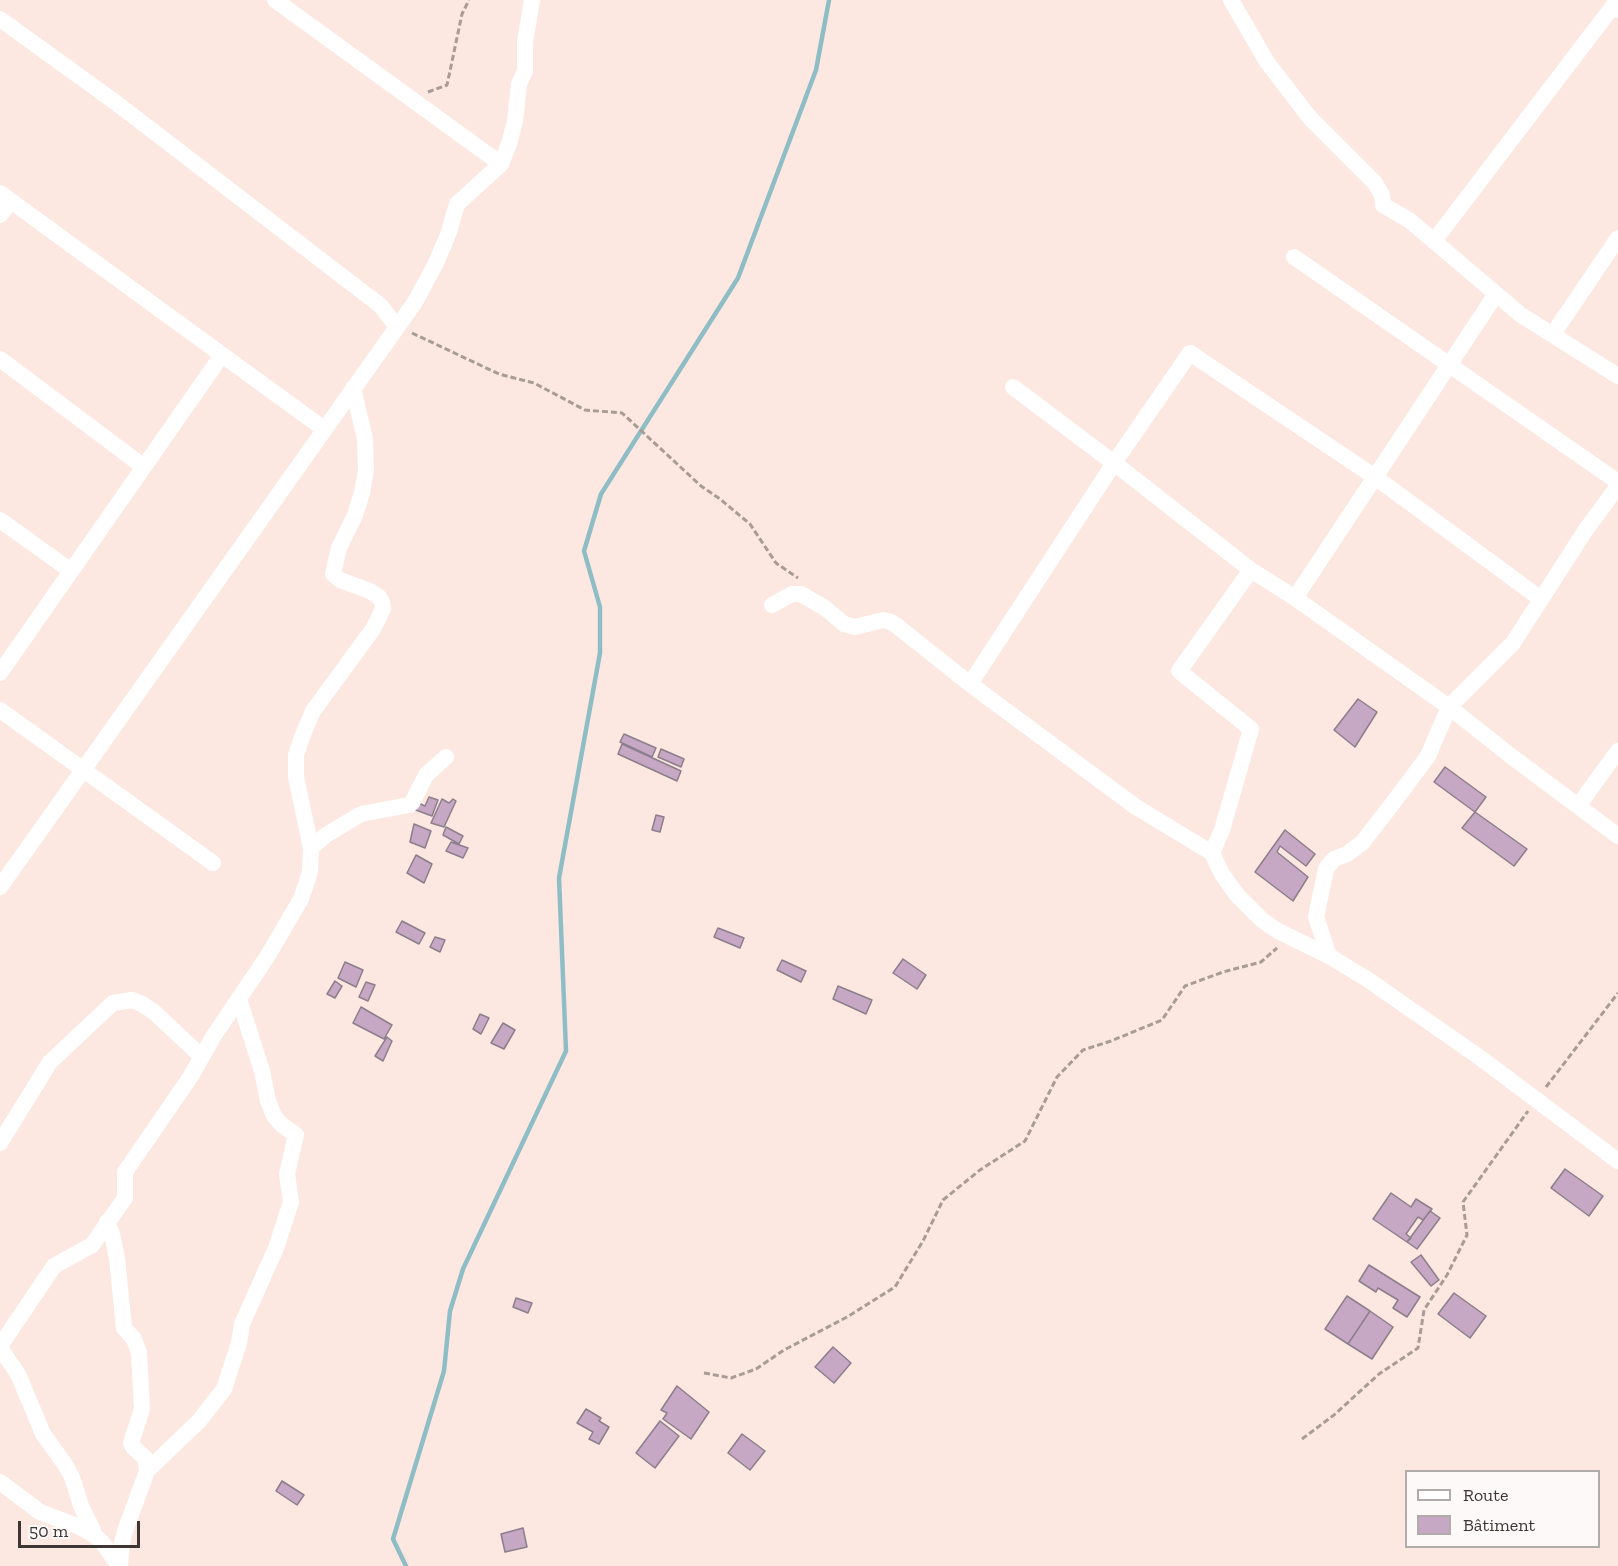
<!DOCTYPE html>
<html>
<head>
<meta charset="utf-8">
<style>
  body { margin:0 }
  #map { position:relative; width:1618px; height:1566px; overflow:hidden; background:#fce8e0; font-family:"Zilla Slab",serif }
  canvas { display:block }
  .legend { position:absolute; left:1405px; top:1470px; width:195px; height:78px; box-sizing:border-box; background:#fdf9f8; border:2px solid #b1aba9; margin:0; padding:8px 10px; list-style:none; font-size:18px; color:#3e3633 }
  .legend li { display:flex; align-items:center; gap:12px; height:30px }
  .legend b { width:30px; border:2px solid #b1aba9 }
  .scale { position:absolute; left:18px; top:1521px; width:122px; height:27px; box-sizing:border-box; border:3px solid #3e3633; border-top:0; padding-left:8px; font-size:18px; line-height:21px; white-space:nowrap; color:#3e3633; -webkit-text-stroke:4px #fdf9f8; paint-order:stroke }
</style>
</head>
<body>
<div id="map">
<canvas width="1618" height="1566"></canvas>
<ul class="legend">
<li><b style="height:8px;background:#fff"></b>Route</li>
<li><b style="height:16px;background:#c6a8c4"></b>Bâtiment</li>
</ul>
<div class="scale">50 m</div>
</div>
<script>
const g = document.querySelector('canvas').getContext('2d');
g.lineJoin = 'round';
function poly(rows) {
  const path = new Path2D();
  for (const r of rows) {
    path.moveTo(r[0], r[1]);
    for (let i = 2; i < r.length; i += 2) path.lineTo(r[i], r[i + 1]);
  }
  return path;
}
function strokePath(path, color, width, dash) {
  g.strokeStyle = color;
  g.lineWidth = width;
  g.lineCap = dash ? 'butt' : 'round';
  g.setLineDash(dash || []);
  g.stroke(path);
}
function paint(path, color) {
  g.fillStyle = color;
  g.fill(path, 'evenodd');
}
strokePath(poly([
  [406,1566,393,1539,444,1371,450,1311,463,1269,566,1051,559,878,600,653,600,607,584,551,601,494,738,278,816,70,829,0]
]), '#8ebdc6', 4.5);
const building = poly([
  [1358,699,1377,712,1355,747,1334,730,1358,699],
  [624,734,656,748,652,757,620,742,624,734],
  [622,744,681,771,677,781,618,754,622,744],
  [661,749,684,759,681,767,658,757,661,749],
  [1445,767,1486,797,1475,812,1434,782,1445,767],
  [429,797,438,800,432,816,413,809,416,802,425,806,429,797],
  [442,799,449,803,453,799,456,801,444,827,431,823,442,799],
  [1475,812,1527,849,1514,866,1462,828,1475,812],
  [656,815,664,817,660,832,652,830,656,815],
  [414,824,431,831,425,848,410,842,414,824],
  [446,827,463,836,459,844,443,835,446,827],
  [1285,830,1315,854,1306,866,1280,846,1277,852,1308,877,1293,901,1255,872,1285,830],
  [451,842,468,848,463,858,446,851,451,842],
  [416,855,432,864,424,883,407,873,416,855],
  [402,921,425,933,419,944,396,932,402,921],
  [718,928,744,938,740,948,714,937,718,928],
  [435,937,445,940,440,952,430,947,435,937],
  [903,959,926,975,917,989,893,973,903,959],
  [782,960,806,971,801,982,777,970,782,960],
  [345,962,363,970,356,987,338,978,345,962],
  [335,981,342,986,335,998,327,994,335,981],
  [366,982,375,985,368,1001,359,997,366,982],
  [838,986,872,1000,866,1014,833,999,838,986],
  [361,1007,392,1025,384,1039,353,1023,361,1007],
  [480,1014,489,1018,481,1034,473,1029,480,1014],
  [503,1023,515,1030,504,1049,491,1043,503,1023],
  [387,1037,392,1041,383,1061,375,1056,387,1037],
  [1565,1169,1603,1196,1589,1216,1551,1188,1565,1169],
  [1391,1193,1411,1207,1416,1199,1432,1209,1423,1220,1418,1217,1406,1234,1411,1238,1407,1242,1373,1219,1391,1193],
  [1430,1211,1440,1218,1417,1249,1407,1242,1430,1211],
  [1421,1255,1439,1280,1431,1286,1411,1262,1421,1255],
  [1369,1265,1420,1297,1407,1317,1393,1308,1398,1300,1378,1288,1376,1292,1359,1281,1369,1265],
  [1454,1293,1486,1316,1470,1338,1438,1314,1454,1293],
  [1347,1296,1370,1311,1348,1344,1325,1329,1347,1296],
  [516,1298,532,1303,528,1313,513,1307,516,1298],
  [1370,1311,1393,1327,1372,1359,1348,1344,1370,1311],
  [833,1347,851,1363,834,1383,815,1367,833,1347],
  [677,1386,709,1412,691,1439,663,1419,667,1413,661,1410,677,1386],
  [586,1409,601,1418,599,1421,609,1427,599,1444,589,1439,593,1432,577,1423,586,1409],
  [660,1421,679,1436,655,1468,636,1453,660,1421],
  [742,1434,765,1451,750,1470,728,1453,742,1434],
  [282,1481,304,1495,297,1505,276,1491,282,1481],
  [523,1528,527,1547,505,1552,501,1534,523,1528]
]);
paint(building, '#c6a8c4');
strokePath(building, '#8c7e8b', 1.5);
strokePath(poly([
  [428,92,447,85,462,14,469,0],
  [412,333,499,374,534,383,585,410,622,413,701,486,720,499,750,524,776,563,798,578],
  [1546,1087,1618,993],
  [704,1373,731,1378,756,1369,784,1350,847,1317,895,1287,923,1241,943,1200,980,1170,1025,1141,1057,1077,1083,1050,1111,1041,1162,1020,1185,986,1223,972,1261,962,1277,948],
  [1302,1439,1334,1415,1379,1374,1418,1348,1424,1310,1447,1275,1467,1235,1463,1202,1528,1111]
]), '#a99b95', 3, [6, 3]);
strokePath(poly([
  [275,0,501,164],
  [1231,0,1267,62,1310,118,1375,183,1382,195,1383,205,1409,220,1521,315,1618,376],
  [0,19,115,102,381,306,396,326],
  [0,193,324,429],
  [0,215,11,201],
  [1434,241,1613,6,1618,10],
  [1294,257,1618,482],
  [1553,334,1618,238],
  [0,359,144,467],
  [1013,387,1114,463,1251,570,1295,598,1449,707,1511,756,1618,836],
  [0,520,71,571],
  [1295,598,1496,294],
  [772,605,792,594,801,594,825,608,844,624,855,627,883,620,891,622,897,626,970,684,1136,807,1212,853,1222,874,1237,895,1262,920,1278,931,1329,956,1367,979,1482,1059,1618,1161],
  [0,673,222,355],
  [970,684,1114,463,1190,353,1375,477,1541,599],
  [0,710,213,863],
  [1578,806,1618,751],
  [311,848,326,835,361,814,409,805,412,803,426,775,446,757],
  [1212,853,1222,830,1251,729,1179,671,1251,570],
  [0,887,415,302,435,265,448,235,457,204,501,164,509,144,515,121,519,84,525,71,525,42,532,0],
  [1329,956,1316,917,1326,869,1334,859,1347,854,1362,843,1393,803,1428,756,1449,707,1513,643,1585,531,1618,486],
  [0,1143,50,1062,113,1003,132,1000,142,1004,154,1012,202,1057],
  [107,1222,112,1234,117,1258,124,1328,134,1339,139,1353,142,1409,131,1443,133,1447,145,1458,147,1471],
  [0,1346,54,1266,92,1245,125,1198,125,1172,191,1076,213,1037,267,957,301,899,310,872,311,848,296,777,296,755,302,737,313,711,373,629,383,609,382,602,379,597,370,591,340,580,333,574,339,548,355,515,362,493,366,470,365,439,353,388],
  [0,1348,18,1374,43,1434,64,1463,72,1477,81,1506,92,1528,94,1535],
  [0,1482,40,1512,80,1527,94,1535,102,1542,119,1566],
  [120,1566,122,1543,125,1531,147,1471,199,1421,224,1389,239,1343,242,1324,276,1248,291,1202,287,1174,296,1135,282,1125,274,1116,268,1101,262,1071,239,999]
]), '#fff', 16);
</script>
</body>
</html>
